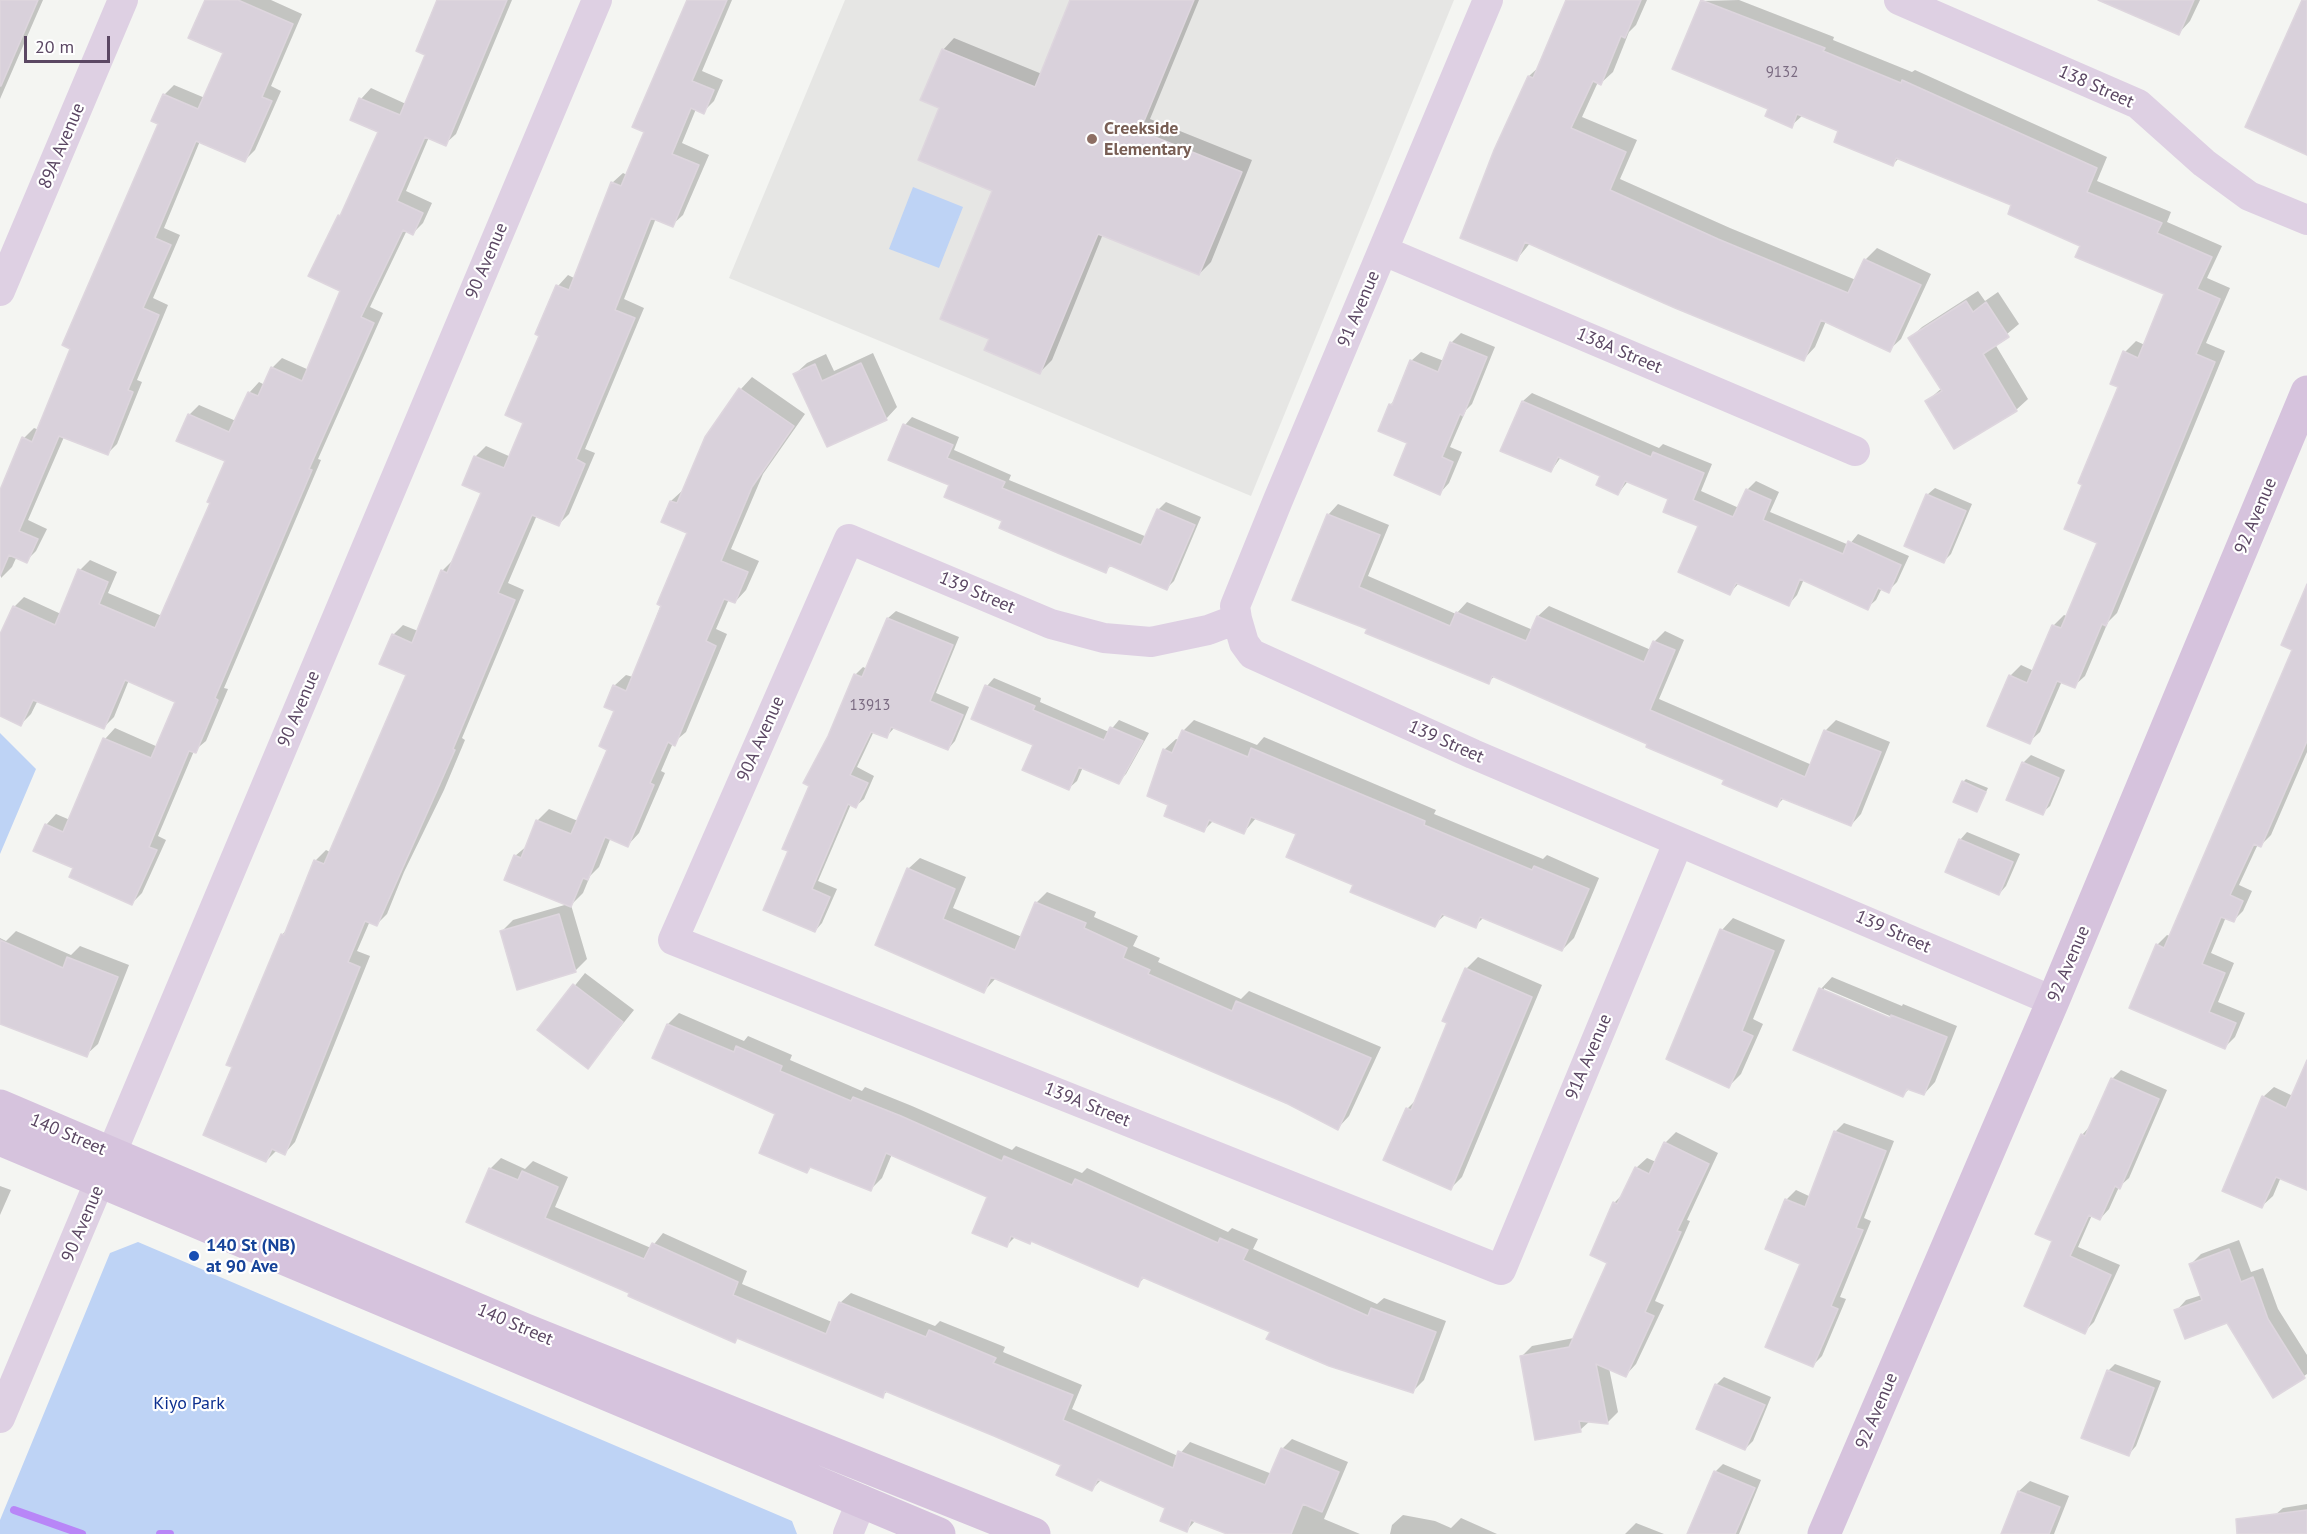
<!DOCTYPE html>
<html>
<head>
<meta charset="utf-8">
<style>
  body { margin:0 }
  #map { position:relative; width:2307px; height:1534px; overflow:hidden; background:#f4f5f2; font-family:"PT Sans",sans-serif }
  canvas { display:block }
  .scale { position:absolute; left:24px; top:36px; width:86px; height:27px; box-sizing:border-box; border:3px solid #5b4763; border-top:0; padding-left:8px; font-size:18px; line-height:21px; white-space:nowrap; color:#5b4763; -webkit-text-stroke:4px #fff; paint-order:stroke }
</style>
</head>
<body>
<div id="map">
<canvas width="2307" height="1534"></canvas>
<div class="scale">20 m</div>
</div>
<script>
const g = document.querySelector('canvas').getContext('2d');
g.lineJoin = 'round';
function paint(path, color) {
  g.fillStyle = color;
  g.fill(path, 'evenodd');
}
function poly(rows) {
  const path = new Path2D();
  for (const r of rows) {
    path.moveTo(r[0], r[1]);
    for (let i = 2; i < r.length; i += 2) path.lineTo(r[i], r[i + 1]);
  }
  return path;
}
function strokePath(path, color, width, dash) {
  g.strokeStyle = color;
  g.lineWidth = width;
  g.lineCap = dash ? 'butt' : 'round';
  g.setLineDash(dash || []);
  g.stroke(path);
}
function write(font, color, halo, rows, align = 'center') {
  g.font = font + ' "PT Sans",sans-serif';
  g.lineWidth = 4.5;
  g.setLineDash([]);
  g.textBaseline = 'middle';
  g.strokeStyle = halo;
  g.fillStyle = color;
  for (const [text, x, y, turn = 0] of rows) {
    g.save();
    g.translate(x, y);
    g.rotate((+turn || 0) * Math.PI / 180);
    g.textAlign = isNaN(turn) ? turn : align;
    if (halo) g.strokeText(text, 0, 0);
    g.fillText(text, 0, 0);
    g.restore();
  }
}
paint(poly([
  [845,0,1454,0,1251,496,729,278]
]), '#e6e6e4');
paint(poly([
  [913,187,963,207,939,268,889,249],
  [0,733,36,769,0,854],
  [138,1242,792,1521,797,1534,0,1534,0,1520,110,1253]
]), '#bed3f5');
paint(poly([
  [0,0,43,0,0,99],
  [206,0,271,0,302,14,271,86,281,91,255,150,245,160,200,141,164,228,180,235,153,298,168,305,137,380,142,382,117,444,107,454,64,437,28,520,47,529,36,551,26,561,17,556,12,567,1,578,0,494,24,438,34,428,39,430,160,123,164,95,174,85,205,98,225,52],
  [439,0,512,0,456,134,445,144,429,137,406,191,432,203,423,223,413,233,407,230,370,307,383,313,318,459,321,460,224,688,228,689,206,741,194,751,158,836,166,840,142,893,132,903,75,868,46,825,56,814,70,820,105,739,115,728,158,747,177,701,129,680,114,717,103,728,38,700,31,714,21,724,0,715,0,638,14,607,24,597,61,614,80,570,90,560,117,572,108,593,162,616,212,503,227,460,189,415,199,405,236,421,249,393,259,382,265,385,272,368,282,358,309,370,342,290,339,216,344,211,380,131,361,99,371,88,406,104,427,54],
  [689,0,732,0,702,71,723,80,714,101,703,112,696,109,682,143,709,155,683,215,672,225,656,218,624,299,644,308,585,449,595,453,569,514,558,525,537,515,508,583,524,590,462,738,465,740,444,790,404,872,387,914,377,924,370,921,357,951,370,956,295,1142,285,1153,277,1150,266,1161,234,1066,282,935,288,928,315,861,326,850,330,852,408,675,393,635,403,625,418,631,442,571,452,561,483,493,464,484,475,457,486,446,511,457,525,423,541,335,558,286,568,275,574,278,612,183,623,173,627,175,646,131],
  [1072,0,1199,0,1150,119,1252,160,1211,262,1199,274,1103,234,1052,360,1040,372,991,338,994,190,941,107,943,50,954,38,1042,74],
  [1567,0,1647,0,1636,25,1629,32,1613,72,1601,83,1598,82,1582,117,1637,140,1620,179,1730,228,1856,280,1865,260,1877,248,1931,274,1901,339,1889,350,1826,321,1815,347,1804,359,1531,242,1517,259,1529,76,1540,66],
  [1739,0,1834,37,1833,40,1912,72,1915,70,2107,157,2097,181,2171,212,2167,222,2222,246,2207,278,2230,288,2206,343,2225,351,2117,613,2108,622,2085,676,2074,686,2062,681,2040,732,2029,742,2010,676,2021,665,2034,671,2053,626,2064,615,2067,616,2099,542,2125,352,2136,341,2145,345,2166,293,2013,205,1899,158,1893,164,1840,130,1803,115,1791,126,1770,109,1702,1],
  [2102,0,2200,0,2190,21,2179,33],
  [1978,291,1985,301,1998,292,2019,324,1995,344,2028,399,2016,410,1927,401,1942,388,1910,338,1922,327],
  [1461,333,1495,347,1472,404,1466,410,1450,447,1462,452,1449,483,1440,493,1390,405,1396,399,1411,361,1421,352,1444,361,1451,343],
  [873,353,897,407,886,419,795,374,807,363,826,354,834,371],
  [752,377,805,414,763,474,731,549,759,561,746,590,735,602,729,599,716,629,727,634,686,732,673,743,661,771,665,773,639,833,628,845,611,837,599,867,590,876,583,893,571,905,587,959,575,971,502,931,513,920,568,904,515,856,528,845,537,821,549,809,578,821,609,749,616,710,614,686,626,675,633,677,689,532,671,501,683,490,706,438,741,389],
  [1532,393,1659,448,1663,444,1712,464,1701,491,1739,508,1747,490,1756,481,1779,492,1770,512,1849,545,1858,534,1909,556,1897,582,1888,591,1882,588,1876,600,1867,608,1804,579,1797,595,1789,604,1739,583,1730,593,1700,526,1670,499,1628,481,1618,494,1602,476,1561,457,1551,471,1523,401],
  [912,417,959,437,954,450,1011,475,1009,480,1147,537,1158,510,1166,502,1201,517,1174,581,1167,588,1112,565,1105,571,1004,521,951,484,905,425],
  [1935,488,1972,504,1951,554,1944,561,1927,495],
  [1338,504,1389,525,1368,576,1456,614,1467,602,1533,630,1538,616,1549,606,1651,650,1654,642,1665,631,1684,640,1659,699,1812,765,1826,730,1836,720,1890,742,1861,814,1851,825,1784,798,1776,806,1649,743,1495,676,1488,682,1369,629,1328,515],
  [2307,584,2307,752,2271,835,2261,845,2258,844,2239,885,2252,891,2243,911,2233,921,2226,917,2211,953,2234,963,2218,1002,2245,1013,2235,1037,2225,1047,2157,945,2167,935,2170,936,2294,649],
  [896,611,959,637,936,693,969,707,955,741,948,749,895,727,886,737,874,731,857,767,874,776,864,799,856,806,851,804,818,881,837,889,822,923,815,931,790,850,829,737,855,675,863,667,867,669,888,618],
  [994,678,1041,698,1040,702,1109,732,1119,720,1149,733,1126,774,1118,782,1083,767,1077,781,1069,788,987,686],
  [1194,720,1257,745,1264,737,1436,810,1434,814,1543,859,1547,855,1599,878,1574,938,1562,950,1484,917,1475,926,1446,914,1434,925,1355,884,1297,834,1257,817,1244,832,1214,820,1204,830,1170,804,1164,750,1176,739,1179,740,1183,731],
  [2031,755,2065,770,2050,806,2042,813,2023,763],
  [1966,779,1988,788,1977,810,1963,782],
  [1967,832,2020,854,2006,886,1999,894,1960,840],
  [920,858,966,877,953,908,1022,937,1036,903,1047,892,1096,912,1094,917,1138,936,1133,946,1160,958,1158,962,1241,999,1249,991,1381,1047,1349,1116,1338,1128,1288,1103,996,978,984,991,908,869],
  [1733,918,1785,940,1753,1019,1763,1024,1741,1074,1729,1086,1722,930],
  [16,931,71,955,80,946,129,965,98,1044,86,1055,0,1022,0,938,6,941],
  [1478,957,1542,985,1462,1177,1451,1188,1407,1109,1417,1099,1449,1023,1444,1020,1467,968],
  [585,973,634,1010,588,1067,539,1030],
  [1832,977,1902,1006,1903,1004,1957,1026,1935,1082,1924,1094,1910,1088,1903,1095,1795,1049,1821,989],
  [1824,988,1897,1019,1896,1022,1824,991],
  [679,1013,744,1041,748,1036,792,1055,790,1060,862,1091,865,1087,912,1106,1012,1150,1016,1146,1082,1173,1087,1168,1228,1232,1232,1228,1258,1239,1253,1249,1377,1304,1384,1298,1446,1321,1424,1380,1413,1391,1145,1277,1137,1285,1032,1240,1016,1236,1007,1245,989,1196,892,1154,882,1178,871,1189,812,1166,807,1172,777,1114,654,1058,668,1024],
  [2307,1061,2307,1182,2281,1177,2273,1196,2262,1206,2263,1097,2274,1087,2293,1096],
  [2121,1070,2167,1090,2129,1178,2119,1187,2109,1209,2100,1219,2092,1215,2078,1247,2120,1265,2094,1322,2084,1332,2054,1241,2082,1135,2091,1125,2112,1079],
  [1844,1123,1894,1141,1864,1218,1871,1221,1840,1297,1846,1299,1822,1356,1813,1365,1802,1263,1786,1200,1796,1190,1811,1197,1835,1132],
  [1676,1132,1718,1153,1687,1220,1690,1221,1655,1301,1664,1305,1636,1364,1626,1375,1609,1368,1618,1412,1607,1423,1590,1421,1580,1430,1521,1357,1532,1346,1574,1338,1609,1262,1614,1203,1625,1192,1636,1168,1647,1158,1656,1162,1665,1143],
  [501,1158,525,1169,533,1161,568,1177,555,1207,651,1248,663,1233,747,1271,742,1284,832,1322,840,1303,851,1293,935,1326,940,1321,1005,1347,1003,1352,1082,1385,1072,1409,1178,1456,1190,1442,1272,1474,1282,1449,1292,1439,1348,1462,1324,1519,1360,1534,1231,1534,1196,1520,1187,1530,1167,1507,1102,1479,1092,1489,1062,1464,888,1391,882,1396,739,1337,735,1341,631,1292,468,1221,490,1169],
  [0,1186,11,1190,0,1215],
  [2239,1240,2251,1272,2263,1268,2278,1309,2307,1355,2307,1374,2274,1396,2227,1322,2176,1311,2186,1300,2202,1295,2191,1264,2201,1254],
  [2115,1364,2161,1381,2136,1446,2129,1454,2108,1371],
  [1724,1377,1771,1397,1753,1441,1745,1449,1716,1385],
  [1723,1464,1761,1480,1739,1534,1689,1534,1715,1472],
  [2030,1481,2069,1496,2054,1534,2002,1534,2019,1491],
  [2307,1504,2307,1534,2277,1534,2275,1515,2283,1508],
  [1403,1515,1435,1521,1451,1528,1461,1518,1497,1534,1390,1534,1392,1525],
  [1636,1523,1664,1534,1625,1534]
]), '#0003');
strokePath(poly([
  [14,1510,82,1534],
  [160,1534,170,1534]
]), '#b886f7', 8);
const building = poly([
  [0,0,38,0,1,86,0,86,0,0],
  [205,0,238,0,293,24,262,97,272,101,245,162,196,141,155,238,171,245,143,308,159,315,128,390,133,392,108,455,59,436,19,531,38,539,27,563,9,555,0,576,0,490,22,437,32,442,70,349,62,345,158,124,151,121,163,94,198,109,223,53,188,38,205,0],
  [437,0,507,0,446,146,425,137,397,201,423,213,413,235,403,230,361,317,374,323,309,469,312,470,215,698,218,700,196,753,189,751,149,847,157,850,132,905,69,877,73,868,33,851,45,824,63,832,103,738,151,758,175,702,125,680,104,729,33,700,21,726,0,716,0,634,13,606,55,625,78,569,108,582,99,604,155,628,210,503,207,502,225,461,176,441,188,414,229,432,248,392,258,396,271,367,302,381,340,291,308,276,338,215,340,216,378,132,350,120,359,98,400,115,425,55,416,51,437,0],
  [687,0,727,0,692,81,714,90,704,114,691,108,672,154,699,165,673,227,651,218,615,310,635,318,576,459,585,464,559,526,532,515,498,593,515,600,453,749,455,750,377,926,365,921,348,962,360,967,285,1155,272,1149,266,1162,203,1135,232,1067,226,1065,281,934,284,935,314,860,324,864,406,675,379,664,392,634,412,643,441,570,447,573,481,493,462,485,474,456,504,468,523,423,505,415,539,336,535,334,556,285,569,290,611,182,621,186,644,132,632,127,687,0],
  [1070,0,1194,0,1140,131,1242,172,1199,275,1098,234,1040,374,984,350,989,339,940,319,992,191,918,160,939,108,920,100,942,49,1035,87,1070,0],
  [1566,0,1641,0,1625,38,1621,36,1601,85,1593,81,1571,128,1626,152,1610,190,1718,239,1848,293,1864,259,1921,285,1890,352,1821,320,1804,361,1675,308,1525,242,1517,261,1460,238,1494,150,1528,76,1533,78,1566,0],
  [1701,0,1825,48,1823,51,1901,83,1902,80,2097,168,2087,192,2162,223,2157,233,2212,257,2197,289,2220,299,2196,354,2215,362,2106,626,2102,624,2075,688,2057,681,2030,744,1987,726,2009,675,2027,683,2052,625,2061,628,2097,543,2064,529,2082,485,2078,483,2118,387,2110,384,2123,351,2138,358,2164,294,2075,257,2080,246,2008,214,2011,205,1896,158,1893,166,1834,142,1838,131,1797,114,1792,128,1765,116,1768,109,1672,69,1701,0],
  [2098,0,2194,0,2179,35,2098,0],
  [2302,0,2307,0,2307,155,2245,127,2302,0],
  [1966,301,1973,312,1986,302,2009,337,1983,354,2017,411,1954,449,1925,401,1942,391,1908,338,1966,301],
  [1450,342,1487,357,1463,416,1460,414,1442,457,1453,462,1440,495,1394,475,1407,443,1378,431,1389,404,1392,405,1410,360,1438,372,1450,342],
  [861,363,887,420,827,447,793,374,815,364,822,381,861,363],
  [739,388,794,426,752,487,721,561,748,572,735,603,724,599,706,641,716,646,675,746,668,742,650,783,654,785,628,847,605,837,588,880,583,878,571,907,504,880,514,855,521,858,536,820,571,834,607,750,599,746,614,711,604,707,613,685,626,691,661,606,657,604,687,533,661,522,670,501,677,503,705,437,739,388],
  [1522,401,1651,457,1653,452,1704,473,1693,500,1733,517,1746,489,1771,500,1763,520,1843,554,1848,541,1901,565,1889,593,1878,588,1868,610,1800,579,1789,606,1736,583,1730,595,1678,572,1698,526,1663,512,1668,499,1625,481,1618,495,1596,485,1600,476,1558,457,1551,472,1500,451,1522,401],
  [903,424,953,445,947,458,1005,482,1002,488,1141,545,1157,509,1195,525,1167,590,1109,565,1106,573,1060,554,999,528,1002,521,944,497,949,485,888,460,903,424],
  [1926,494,1966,511,1944,563,1904,546,1926,494],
  [1327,514,1380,535,1359,587,1450,626,1456,612,1526,641,1537,616,1644,662,1653,641,1675,650,1650,710,1805,777,1824,730,1881,752,1851,826,1781,798,1777,807,1722,784,1724,780,1646,747,1647,744,1492,676,1489,684,1365,633,1367,629,1292,600,1327,514],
  [2307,584,2307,741,2261,847,2254,844,2230,895,2243,901,2234,922,2221,917,2202,964,2225,973,2209,1012,2236,1023,2225,1049,2129,1008,2156,944,2164,948,2292,650,2281,645,2307,584],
  [887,618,953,645,930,701,963,715,948,750,891,727,887,738,871,732,850,775,868,783,856,808,848,804,812,889,830,897,815,932,763,910,788,851,782,849,809,786,803,783,828,736,854,674,862,677,887,618],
  [985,685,1035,706,1033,710,1104,740,1110,727,1143,741,1119,784,1079,767,1069,790,1022,770,1033,745,971,719,985,685],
  [1182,730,1248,757,1251,748,1425,821,1424,825,1532,870,1534,866,1589,889,1562,951,1480,917,1476,928,1442,914,1435,927,1350,892,1353,885,1286,857,1296,834,1251,817,1244,834,1209,820,1204,832,1164,816,1168,805,1147,796,1163,749,1172,753,1182,730],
  [2022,762,2059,778,2043,815,2006,800,2022,762],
  [1962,781,1986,792,1977,812,1953,802,1962,781],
  [1959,839,2013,862,1999,895,1945,872,1959,839],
  [907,868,955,889,943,919,1015,950,1035,902,1086,923,1084,928,1127,948,1123,958,1150,970,1148,974,1232,1011,1236,1001,1371,1058,1338,1130,1288,1104,991,977,984,993,875,945,907,868],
  [559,914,576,972,517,990,500,931,559,914],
  [1720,929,1774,951,1742,1031,1753,1036,1729,1088,1666,1059,1720,929],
  [0,940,63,968,67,957,118,977,87,1057,0,1024,0,940],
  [1465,968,1532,997,1451,1190,1383,1160,1406,1108,1411,1110,1447,1023,1442,1021,1465,968],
  [573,984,623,1022,588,1069,537,1030,573,984],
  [1819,988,1890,1018,1891,1015,1947,1037,1924,1095,1907,1089,1903,1097,1793,1050,1819,988],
  [667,1024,734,1052,736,1046,782,1066,780,1071,851,1101,853,1097,901,1116,1002,1161,1004,1156,1072,1185,1075,1179,1218,1243,1220,1238,1248,1250,1243,1260,1368,1316,1371,1308,1436,1332,1413,1393,1329,1366,1266,1339,1270,1332,1142,1277,1138,1287,1031,1241,1030,1244,1011,1236,1007,1247,972,1233,987,1197,886,1153,871,1191,810,1167,807,1173,759,1153,775,1114,652,1058,667,1024],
  [2307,1060,2307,1190,2276,1177,2262,1208,2222,1191,2262,1096,2286,1108,2307,1060],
  [2111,1078,2159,1099,2120,1189,2115,1186,2100,1220,2089,1215,2070,1256,2111,1275,2085,1334,2024,1306,2052,1241,2035,1234,2081,1134,2085,1136,2111,1078],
  [1834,1131,1886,1151,1856,1228,1863,1230,1831,1306,1838,1309,1813,1367,1765,1347,1800,1264,1765,1249,1785,1199,1805,1207,1834,1131],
  [1664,1142,1709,1164,1677,1231,1681,1232,1645,1312,1654,1316,1626,1377,1596,1364,1608,1424,1579,1421,1581,1432,1535,1440,1520,1356,1569,1347,1607,1263,1590,1255,1613,1202,1617,1204,1635,1167,1649,1174,1664,1142],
  [489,1168,518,1180,522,1171,558,1187,545,1218,644,1259,652,1243,738,1282,733,1295,826,1334,839,1302,926,1337,929,1330,996,1358,993,1363,1073,1395,1063,1420,1173,1468,1178,1451,1265,1485,1281,1448,1339,1472,1322,1512,1303,1504,1291,1534,1227,1534,1191,1520,1187,1532,1160,1521,1165,1508,1098,1479,1092,1491,1056,1475,1061,1465,994,1436,885,1391,883,1398,737,1338,735,1343,628,1296,629,1293,466,1222,489,1168],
  [2229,1249,2241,1282,2253,1277,2268,1319,2305,1378,2273,1398,2227,1323,2185,1339,2174,1310,2202,1300,2189,1264,2229,1249],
  [2107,1370,2154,1388,2129,1456,2081,1438,2107,1370],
  [1715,1384,1765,1405,1745,1450,1696,1429,1715,1384],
  [1714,1471,1755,1488,1735,1534,1687,1534,1714,1471],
  [2018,1491,2060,1507,2049,1534,2001,1534,2018,1491],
  [2307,1510,2307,1534,2237,1534,2236,1519,2307,1510]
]);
paint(building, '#d9d1db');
strokePath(building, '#ded6de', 1.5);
strokePath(poly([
  [1899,0,2138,104,2204,163,2249,196,2307,220],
  [1384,251,1855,451],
  [0,291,123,0],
  [1237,619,1235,606,1278,500,1488,0],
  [1678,843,1501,1270,673,940,849,539,1051,624,1104,638,1151,642,1208,630,1237,619,1244,643,1252,654,1473,754,2053,1001],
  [0,1418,597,0],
  [848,1534,862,1500]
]), '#ded0e3', 30);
strokePath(poly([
  [0,1106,523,1329,1034,1534],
  [0,1139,939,1534],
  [1824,1534,2053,1001,2307,392]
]), '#d6c3dd', 33);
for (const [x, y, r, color] of [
  [1092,139,6,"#8d6e63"],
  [194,1256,6,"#1a4fb4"]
]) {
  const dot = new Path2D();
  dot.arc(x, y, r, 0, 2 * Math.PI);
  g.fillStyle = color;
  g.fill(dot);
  strokePath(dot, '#fff', 2);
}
write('15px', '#7a6a81', null, [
  ["9132",1782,73],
  ["13913",870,706]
]);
write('18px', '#5b4763', '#fff', [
  ["138 Street",2096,87,24],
  ["89A Avenue",62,146,-67],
  ["90 Avenue",487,261,-67],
  ["91 Avenue",1359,309,-67],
  ["138A Street",1619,351,23],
  ["92 Avenue",2256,516,-67],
  ["139 Street",977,593,23],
  ["90 Avenue",299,709,-67],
  ["90A Avenue",761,739,-66],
  ["139 Street",1446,742,24],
  ["139 Street",1893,932,24],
  ["92 Avenue",2069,964,-67],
  ["91A Avenue",1589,1057,-67],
  ["139A Street",1087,1105,22],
  ["140 Street",68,1135,23],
  ["90 Avenue",83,1224,-67],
  ["140 Street",515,1325,23],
  ["92 Avenue",1877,1411,-67]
]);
write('bold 18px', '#785e54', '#fff', [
  ["Creekside",1104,129],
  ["Elementary",1104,150]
], 'left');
write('bold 18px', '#164399', '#fff', [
  ["140 St (NB)",206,1246],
  ["at 90 Ave",206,1267]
], 'left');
write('18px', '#0c2f90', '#fff', [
  ["Kiyo Park",189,1404]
]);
</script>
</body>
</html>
